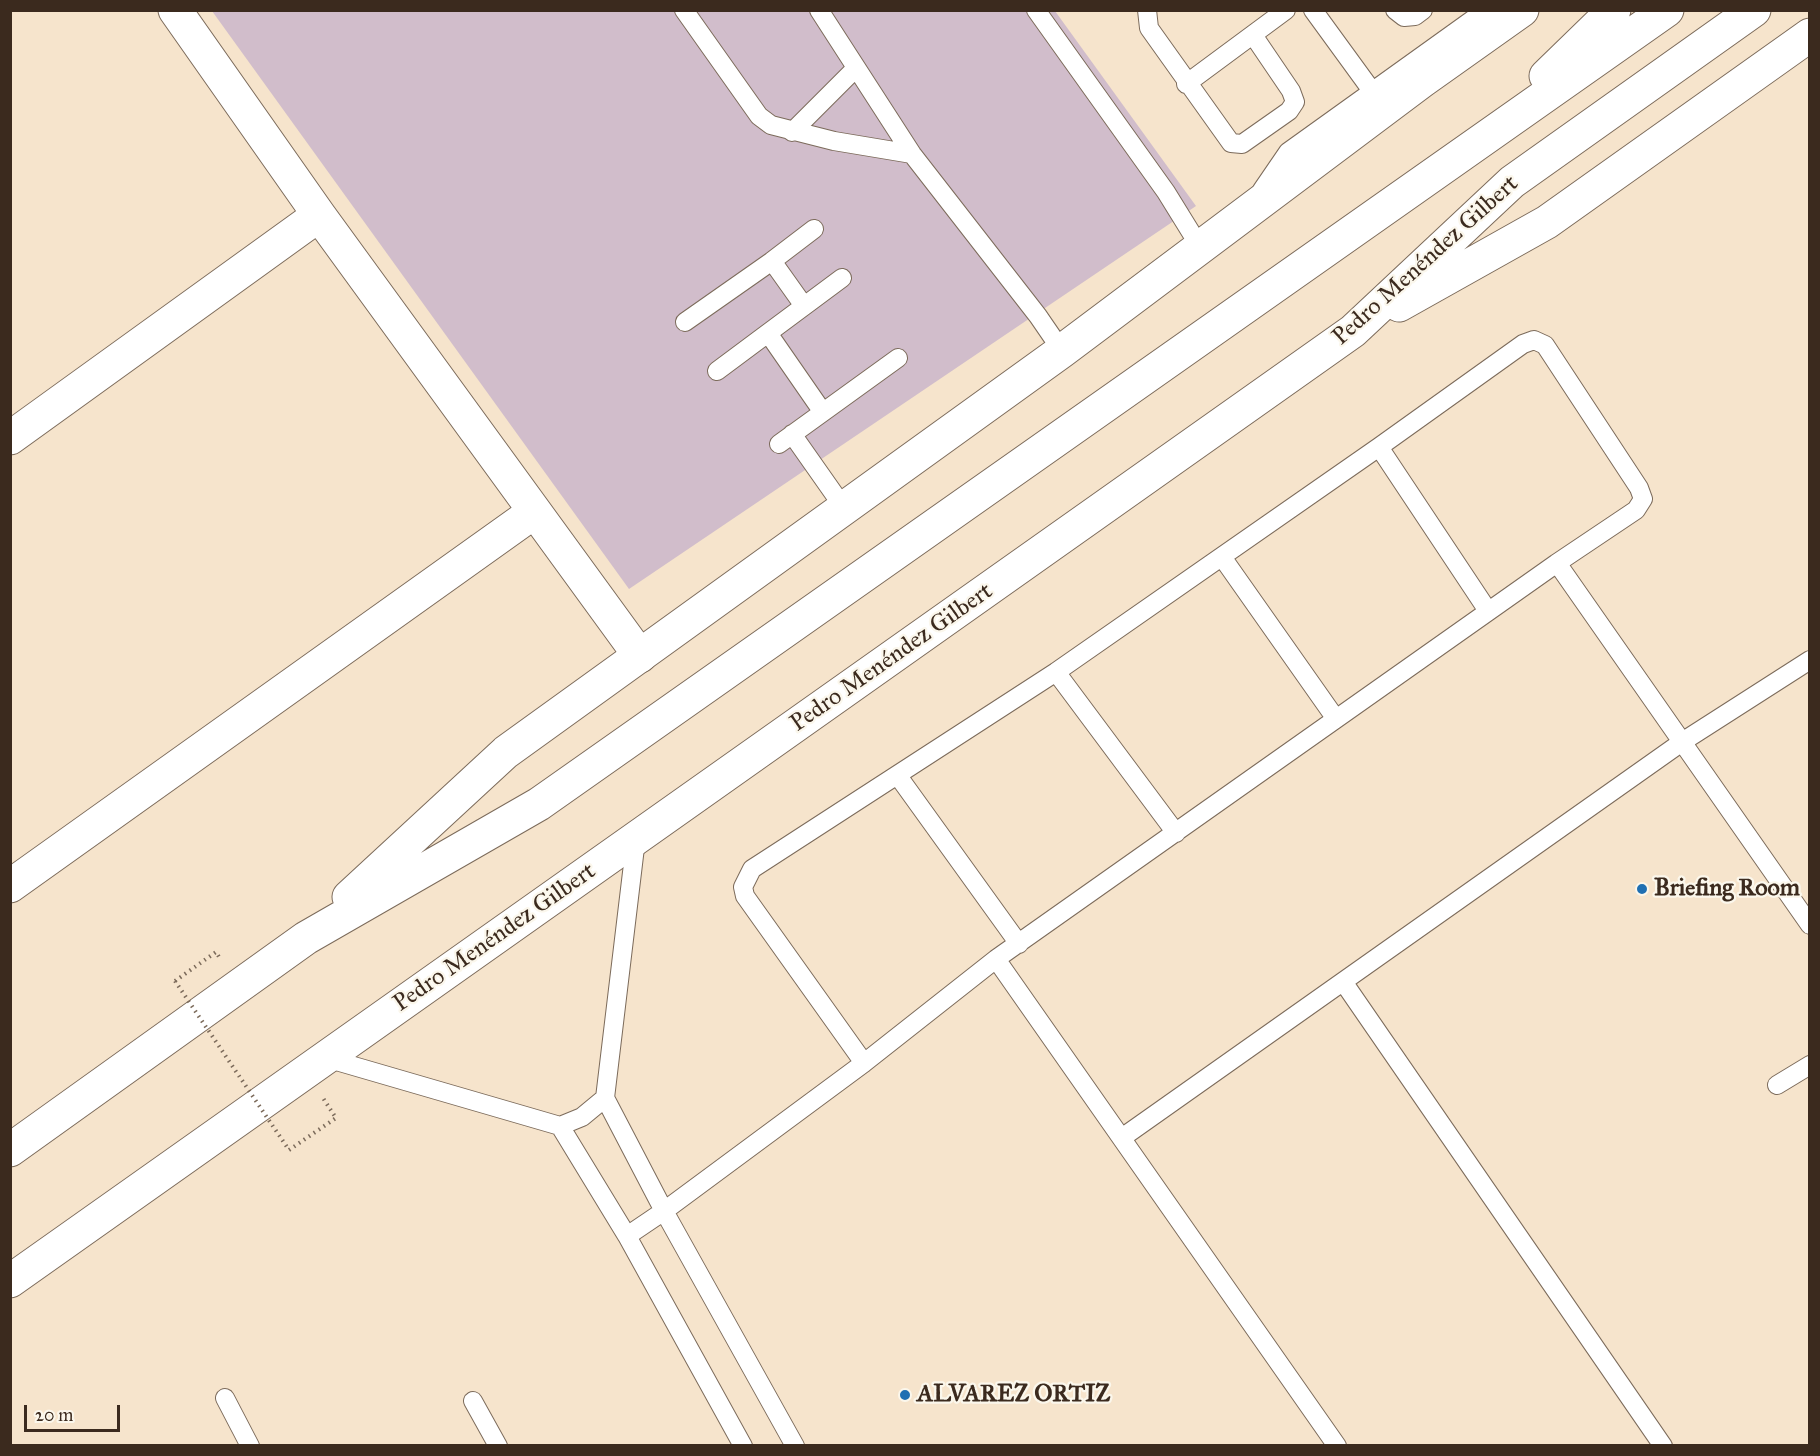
<!DOCTYPE html>
<html>
<head>
<meta charset="utf-8">
<style>
  body { margin:0 }
  #map { position:relative; width:1820px; height:1456px; overflow:hidden; background:#f6e4cc; font-family:"IM FELL Great Primer",serif }
  canvas { display:block }
  .frame { position:absolute; inset:0; border:12px solid #3b2a1e; pointer-events:none }
  .scale { position:absolute; left:24px; top:1405px; width:96px; height:27px; box-sizing:border-box; border:3px solid #3b2a1e; border-top:0; padding-left:8px; font-size:18px; line-height:21px; white-space:nowrap; color:#3b2a1e; -webkit-text-stroke:4px #fbf7ec; paint-order:stroke }
</style>
</head>
<body>
<div id="map">
<canvas width="1820" height="1456"></canvas>
<div class="frame"></div>
<div class="scale">20 m</div>
</div>
<script>
const g = document.querySelector('canvas').getContext('2d');
g.lineJoin = 'round';
function paint(path, color) {
  g.fillStyle = color;
  g.fill(path, 'evenodd');
}
function poly(rows) {
  const path = new Path2D();
  for (const r of rows) {
    path.moveTo(r[0], r[1]);
    for (let i = 2; i < r.length; i += 2) path.lineTo(r[i], r[i + 1]);
  }
  return path;
}
function strokePath(path, color, width, dash) {
  g.strokeStyle = color;
  g.lineWidth = width;
  g.lineCap = dash ? 'butt' : 'round';
  g.setLineDash(dash || []);
  g.stroke(path);
}
function write(font, color, halo, rows, align = 'center') {
  g.font = font + ' "IM FELL Great Primer",serif';
  g.lineWidth = 4.5;
  g.setLineDash([]);
  g.textBaseline = 'middle';
  g.strokeStyle = halo;
  g.fillStyle = color;
  for (const [text, x, y, turn = 0] of rows) {
    g.save();
    g.translate(x, y);
    g.rotate((+turn || 0) * Math.PI / 180);
    g.textAlign = isNaN(turn) ? turn : align;
    if (halo) g.strokeText(text, 0, 0);
    g.fillText(text, 0, 0);
    g.restore();
  }
}
paint(poly([
  [212,11,1055,11,1196,206,629,589]
]), '#d1bdcb');
const service = poly([
  [684,10,759,116,771,125,834,141,912,154],
  [819,10,912,154,1038,316,1062,351],
  [1036,10,1166,192,1200,247],
  [1147,10,1149,28,1231,143,1242,144,1289,111,1295,102,1291,91,1253,35],
  [1313,10,1372,91],
  [1395,10,1404,17,1415,16,1423,10],
  [1186,84,1286,10],
  [792,132,856,68],
  [1262,190,1288,152,1486,10],
  [772,261,814,229],
  [685,322,772,261,804,306],
  [768,333,842,278],
  [717,371,768,333,822,411],
  [792,434,844,508],
  [779,444,898,358],
  [1379,447,1488,611],
  [1222,557,1336,719],
  [1557,563,1810,925],
  [1056,672,1176,833],
  [898,776,1019,944],
  [636,839,605,1098,664,1211,795,1446],
  [996,959,1337,1446],
  [1344,983,1663,1446],
  [326,1058,560,1126,582,1117,605,1098],
  [1777,1085,1810,1065],
  [560,1126,627,1236,743,1446],
  [1123,1137,1682,742,1810,660],
  [627,1236,664,1211,864,1063,996,959,1557,563,1636,510,1643,499,1639,488,1545,345,1534,340,1523,344,1379,447,1056,672,752,869,743,887,745,896,864,1063],
  [225,1398,250,1446],
  [473,1401,498,1446]
]);
const minor = poly([
  [175,10,319,215,640,656],
  [10,438,319,215],
  [10,886,534,512]
]);
const primary = poly([
  [1546,76,1614,10],
  [1399,305,1547,222,1810,35],
  [349,897,506,752,1062,351,1422,81,1522,10],
  [10,1150,306,938,539,804,1667,10],
  [10,1281,1353,331,1512,182,1754,10]
]);
strokePath(service, '#7c6b5b', 20);
strokePath(minor, '#7c6b5b', 35);
strokePath(primary, '#7c6b5b', 35);
strokePath(poly([
  [175,981,216,952,221,960],
  [289,1150,336,1118,323,1098]
]), '#7c6b5b', 4, [1.5, 4.5]);
strokePath(service, '#fff', 18);
strokePath(minor, '#fff', 33);
strokePath(primary, '#fff', 33);
strokePath(poly([
  [175,981,289,1150]
]), '#7c6b5b', 4, [1.5, 4.5]);
for (const [x, y, r, color] of [
  [1642,889,6,"#1f6fb2"],
  [905,1395,6,"#1f6fb2"]
]) {
  const dot = new Path2D();
  dot.arc(x, y, r, 0, 2 * Math.PI);
  g.fillStyle = color;
  g.fill(dot);
  strokePath(dot, '#fbf7ec', 2);
}
write('24px', '#3b2a1e', '#fbf7ec', [
  ["Pedro Menéndez Gilbert",1426,261,-42],
  ["Pedro Menéndez Gilbert",892,658,-35],
  ["Pedro Menéndez Gilbert",495,938,-35]
]);
write('bold 24px', '#3b2a1e', '#fbf7ec', [
  ["Briefing Room",1654,889],
  ["ALVAREZ ORTIZ",917,1395]
], 'left');
</script>
</body>
</html>
